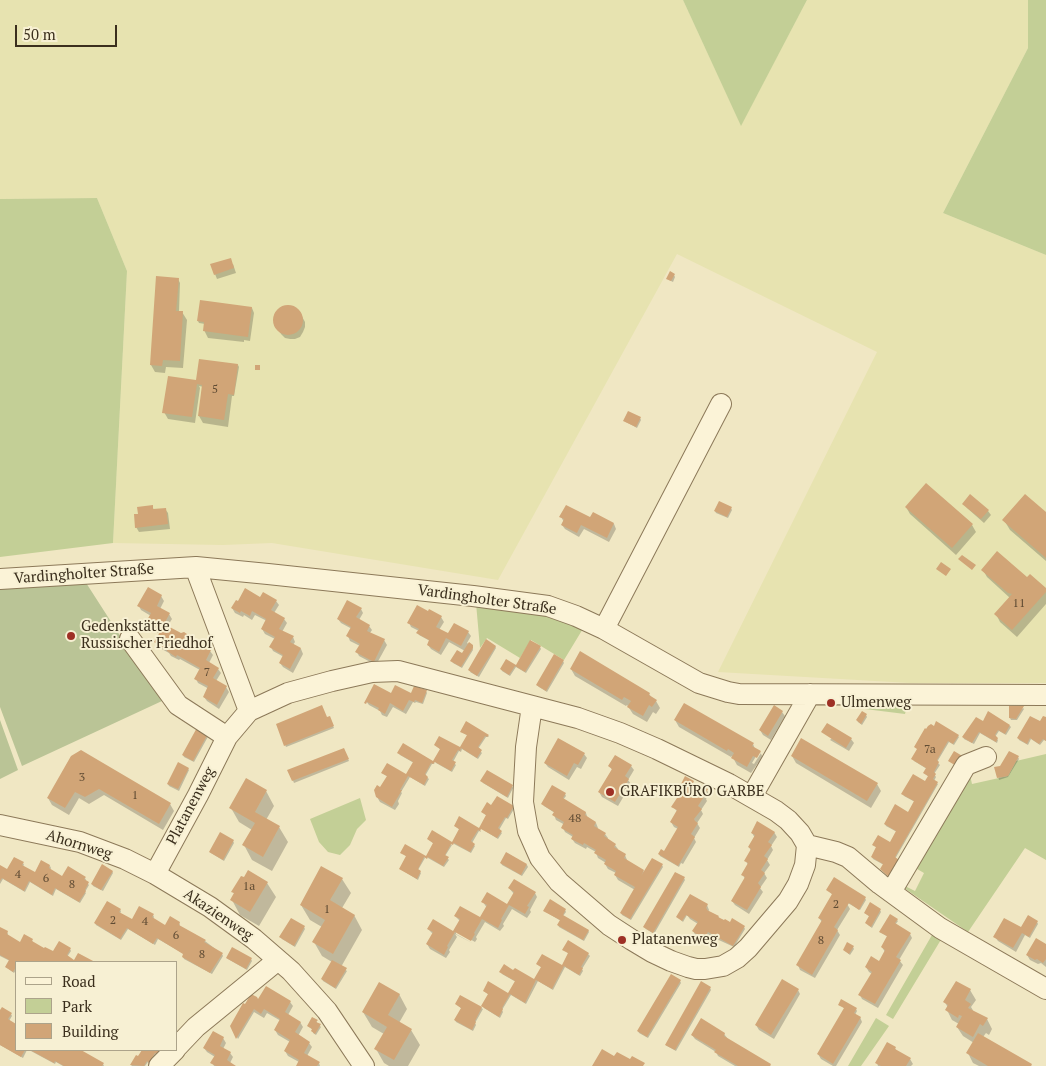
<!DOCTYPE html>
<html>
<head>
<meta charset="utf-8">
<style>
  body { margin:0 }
  #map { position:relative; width:1046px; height:1066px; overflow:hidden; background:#f0e7c3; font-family:"PT Serif",serif }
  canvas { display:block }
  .legend { position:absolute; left:15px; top:961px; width:162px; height:90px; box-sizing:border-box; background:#f7f0d3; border:1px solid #aca38a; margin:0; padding:6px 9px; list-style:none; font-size:15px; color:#3b2f1d }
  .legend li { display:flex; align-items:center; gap:10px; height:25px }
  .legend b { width:25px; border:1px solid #aca38a }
  .scale { position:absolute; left:15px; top:25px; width:102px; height:22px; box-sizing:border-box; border:2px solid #3b2f1d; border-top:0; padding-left:6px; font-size:15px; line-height:18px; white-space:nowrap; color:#3b2f1d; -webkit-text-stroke:4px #f7f0d3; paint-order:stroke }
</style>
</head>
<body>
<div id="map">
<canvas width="1046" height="1066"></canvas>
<ul class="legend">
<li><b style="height:6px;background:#fbf3d7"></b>Road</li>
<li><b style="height:14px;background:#c3cf96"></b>Park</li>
<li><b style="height:14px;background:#d1a577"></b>Building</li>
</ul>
<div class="scale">50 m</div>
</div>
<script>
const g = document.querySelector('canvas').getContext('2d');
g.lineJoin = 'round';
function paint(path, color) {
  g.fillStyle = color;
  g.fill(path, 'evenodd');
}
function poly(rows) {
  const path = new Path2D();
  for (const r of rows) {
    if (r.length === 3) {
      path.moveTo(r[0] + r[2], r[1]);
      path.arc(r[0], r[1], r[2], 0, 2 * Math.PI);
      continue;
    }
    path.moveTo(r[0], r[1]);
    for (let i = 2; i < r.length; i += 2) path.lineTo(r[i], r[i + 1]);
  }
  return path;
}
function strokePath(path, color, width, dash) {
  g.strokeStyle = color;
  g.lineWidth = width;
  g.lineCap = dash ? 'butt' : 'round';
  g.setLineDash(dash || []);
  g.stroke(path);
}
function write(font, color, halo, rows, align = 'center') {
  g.font = font + ' "PT Serif",serif';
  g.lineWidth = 4;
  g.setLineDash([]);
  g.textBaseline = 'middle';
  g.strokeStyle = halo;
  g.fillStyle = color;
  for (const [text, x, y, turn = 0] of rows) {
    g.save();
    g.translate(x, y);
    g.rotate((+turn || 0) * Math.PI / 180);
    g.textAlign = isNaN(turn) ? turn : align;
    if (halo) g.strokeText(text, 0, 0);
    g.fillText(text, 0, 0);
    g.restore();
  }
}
paint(poly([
  [0,0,683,0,741,125,807,0,1028,0,1028,48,943,213,1046,255,1046,683,910,683,718,672,877,352,677,254,498,580,272,543,223,545,113,543,127,271,97,198,0,199]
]), '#e7e3b0');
paint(poly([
  [683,0,807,0,741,126],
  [1028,0,1046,0,1046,255,943,213,1028,48],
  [97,198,127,271,113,543,0,557,0,199],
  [476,603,547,612,584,627,564,660,531,640,520,658,487,638,480,648],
  [841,706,907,706,905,714],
  [1046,754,1046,860,1025,848,968,932,904,888,905,886,915,891,924,873,912,866,970,775,972,784,1008,776,1016,761],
  [360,798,366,820,357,829,350,845,340,855,328,852,319,842,310,819],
  [936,928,945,933,893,1019,886,1015],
  [876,1018,889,1026,861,1066,848,1066]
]), '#c3cf96');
paint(poly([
  [81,575,162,701,22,766,0,707,0,581],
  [0,720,18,770,0,779]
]), '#bac496');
paint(poly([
  [233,264,236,273,217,279,215,274],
  [674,275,675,277,673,282,669,280,668,279],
  [178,279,180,283,179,312,182,312,187,320,183,368,166,367,165,373,155,372,151,365,155,309],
  [285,306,290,306,295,308,299,311,305,322,305,327,303,332,300,337,295,339,290,339,285,338,281,334,275,324,275,318,277,313,280,309],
  [252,308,254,313,250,341,244,340,244,342,208,338,204,330,205,324,199,323,198,321],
  [238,365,239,367,234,396,232,396,228,427,203,423,199,416,204,387,199,386,200,388,195,423,168,419,164,412,197,381],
  [640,418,641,420,637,428,626,422,625,421],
  [964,504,988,511,991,515,984,523,967,508],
  [152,506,154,510,165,509,168,513,170,529,139,532,136,527],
  [906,507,972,525,976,532,956,555,910,514],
  [731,508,732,510,728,518,716,513,715,511],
  [593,514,614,524,616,529,609,542,584,529,579,537,565,529,562,525,564,522,561,517,591,519],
  [1046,514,1046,561,1010,530,1004,520],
  [983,570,1027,579,1046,589,1046,604,1017,637,1000,622,996,614,1010,598,987,577],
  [161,596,164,601,160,609,169,614,172,619,167,627,210,651,213,655,209,663,218,669,221,673,216,681,226,687,229,692,219,709,207,701,204,697,209,689,198,683,196,679,200,670,180,659,179,660,171,656,169,653,158,647,155,642,160,634,149,628,147,624,151,616,141,610,139,606],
  [261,598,276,601,279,605,274,613,284,619,287,623,282,632,293,637,295,642,293,645,301,649,303,654,293,673,283,667,280,663,284,657,273,651,271,647,275,639,265,634,262,629,267,621,255,615,252,620,244,615,243,617,235,613,232,608],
  [361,609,363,613,359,620,369,626,372,630,370,633,384,640,387,645,376,665,359,656,357,652,360,646,350,641,348,636,352,629,341,623,338,619],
  [441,617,444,622,439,630,449,635,468,632,471,636,467,643,472,646,473,650,462,668,453,663,452,661,462,655,465,651,449,642,441,655,431,649,428,645,430,641,419,635,418,633,419,631,411,627,409,622],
  [495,646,496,648,479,677,470,672],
  [540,647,541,649,526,673,516,667,510,676,502,671,501,669,507,661,516,666],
  [563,661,564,663,547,692,539,687,537,685],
  [571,669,649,694,652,698,656,701,660,708,656,714,653,712,647,722,633,714,627,705,626,706,575,676],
  [426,691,427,693,423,704,416,702,415,703,413,702,406,714,393,707,387,717,382,715,380,711,369,705,366,701,391,694,414,696],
  [1023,708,1024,709,1017,720,1011,720,1010,718],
  [782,712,785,716,771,740,763,735,760,730],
  [866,715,867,717,862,725,858,722,857,720],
  [329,717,334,728,286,747,277,725],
  [1046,719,1046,741,1044,740,1040,745,1031,739,1028,745,1019,740,1018,738],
  [675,720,753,744,755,749,760,752,764,759,761,765,758,763,751,773,737,765,732,756,731,757,679,727],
  [758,753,761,753,754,764,752,763],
  [983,723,1010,726,1011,727,1006,735,999,731,995,737,998,740,997,743,980,733,974,744,964,739,963,737],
  [462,732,488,736,489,737,486,737,478,749,482,753,478,759,462,749,461,752,459,751,453,762,456,765,452,772,436,763,434,760,441,750,435,745,460,749,468,736],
  [210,733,194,762,184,757,183,755],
  [958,736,959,737,954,745,949,742,937,762,940,765,934,774,936,777,934,781,938,784,895,859,890,878,881,869,884,865,873,859,872,857,877,848,873,845,890,844,897,832,886,826,885,824,908,813,915,802,904,796,903,794,926,783,929,777,924,773,927,769,914,761,913,759,918,750,916,747],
  [832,738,851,739,854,743,849,751,830,740],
  [404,745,435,764,432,764,425,776,429,779,425,786,410,777,401,792,402,793,398,801,399,804,395,810,380,802,377,797,388,777,382,773,407,776,414,763,400,755,399,753],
  [344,750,349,761,294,783,289,771],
  [1010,752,1018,757,1019,759,1008,777,999,780,996,768,1001,767],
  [584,754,587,758,581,769,577,767,569,780,548,767,545,763],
  [792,756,877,784,881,791,871,808,796,763],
  [71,757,170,804,174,811,163,830,104,795,89,804,79,798,69,815,52,805,48,798],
  [610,766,631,766,634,770,628,780,631,784,618,806,602,797,599,792,612,770],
  [188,769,189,770,179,791,169,786,168,784],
  [482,781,512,786,513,788,508,798,483,783],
  [693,782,694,785,707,790,709,794,706,799,707,801,701,810,703,814,697,823,700,828,694,838,696,842,683,864,681,863,679,867,660,856,659,854,668,854,678,829,674,827,671,822,678,812,673,807,679,797,677,794],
  [266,791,274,806,266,820,279,827,288,842,272,871,252,860,244,845,252,830,239,822,231,808],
  [565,794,566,796,563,800,586,813,588,819,596,823,598,828,597,829,605,834,608,838,607,840,615,845,618,849,617,850,625,855,627,860,626,861,643,871,645,873,662,865,663,867,631,920,622,915,621,913,635,890,618,880,615,875,616,873,608,869,605,864,606,863,598,858,596,853,596,852,587,847,586,849,575,843,572,839,573,837,565,832,563,828,565,825,556,820,554,815,555,813,544,806,543,804],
  [492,806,513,807,514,809,508,819,506,818,499,830,502,833,498,839,482,829,481,828,487,816,482,812],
  [455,826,480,830,481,832,479,831,472,843,475,846,471,853,454,844,453,842,460,830],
  [432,832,452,845,445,856,449,860,444,867,428,858,427,856,434,844,428,839],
  [774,832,777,837,771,846,773,850,767,860,770,865,764,873,767,878,760,888,763,892,749,914,735,905,732,901,745,879,743,875,748,865,746,861,751,851,749,847,755,838,752,833],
  [221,834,233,841,234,843,224,861,211,853,210,852],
  [402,853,424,856,425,858,418,870,421,873,418,880,402,870,407,857],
  [507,853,527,865,528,867,522,876,502,865,501,863],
  [23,863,24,865,23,866,35,873,50,866,51,868,50,870,63,877,85,878,86,880,85,881,89,885,85,892,86,893,80,903,56,889,53,896,30,882,25,892,3,879,0,884,0,867,7,871],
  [112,871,113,873,103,891,93,886,92,884],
  [684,878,685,880,654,934,646,929,644,927],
  [244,879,267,883,276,897,259,926,240,915,232,900,235,895,233,892],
  [342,879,351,893,342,908,354,915,362,930,341,967,347,971,336,989,323,981,322,979,332,962,322,956,314,942,322,927,310,920,301,905],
  [509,888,535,893,537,897,530,910,531,912,527,918,512,909,503,924,504,926,500,931,485,922,476,937,477,939,475,942,456,931,456,934,474,944,455,934,457,937,449,950,450,952,446,958,430,949,427,944,433,934,428,929,454,933,460,921,455,916,480,919,487,908,483,902,507,905,514,894],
  [828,890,865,898,866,900,860,910,846,902,850,909,837,930,840,935,815,978,800,970,798,965,822,922,819,918,833,895],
  [707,905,709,910,708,912,718,916,720,919,744,927,745,929,734,947,710,936,707,942,696,936,693,931,698,924,690,919,687,915,683,922,678,917],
  [140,908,153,915,154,917,153,919,165,927,179,923,180,925,179,927,205,941,222,954,223,956,212,974,184,959,183,957,184,954,158,939,155,945,128,929,121,940,96,925,95,923,120,910,121,911,120,914,132,921],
  [565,910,566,912,563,916,588,930,589,932,584,941,559,927,558,925,561,921,546,912],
  [880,910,881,912,872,928,868,925,867,923,870,917,865,913],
  [897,920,898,921,895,925,910,934,912,938,899,960,903,965,878,1008,862,999,860,995,872,974,869,972,866,967,879,963,885,952,882,947,888,937,880,932],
  [1037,922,1038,924,1030,938,1025,935,1016,952,998,941,995,937,1021,929],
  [304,927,305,929,295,947,282,939,281,937],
  [0,928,7,932,8,934,7,936,20,943,32,940,33,943,53,953,70,949,71,951,67,957,75,961,79,954,93,962,16,962,16,970,14,973,6,967,10,961,0,956],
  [1046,944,1046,967,1041,963,1038,964,1030,960,1027,955],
  [853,947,854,949,850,955,844,950],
  [564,950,588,954,590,956,582,969,583,971,580,976,565,967,553,990,538,981,526,1004,511,995,502,1010,503,1012,500,1018,484,1008,483,1006,489,995,484,991,508,994,516,982,502,974,501,972,535,981,542,968,537,964,562,967,569,954],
  [227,958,251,959,252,961,247,970,228,959],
  [680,981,681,983,648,1038,639,1033,638,1031],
  [710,988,711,990,676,1051,667,1046,666,1045],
  [798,990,800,994,774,1039,759,1030,756,1025],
  [970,990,976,1000,971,1007,974,1012,987,1019,992,1029,989,1035,986,1033,983,1037,1032,1066,979,1066,973,1063,968,1053,974,1043,963,1036,957,1027,959,1024,952,1020,947,1010,948,1008,945,1002],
  [399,994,407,1009,399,1023,411,1030,420,1045,408,1066,389,1066,384,1063,376,1049,384,1034,372,1027,363,1012],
  [461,996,483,1009,475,1023,476,1025,473,1031,456,1022,455,1020,462,1009,456,1004],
  [256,999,290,1002,293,1006,288,1015,300,1022,303,1027,298,1036,309,1043,312,1047,307,1056,319,1063,320,1066,297,1066,299,1062,288,1056,285,1051,290,1042,278,1035,275,1030,281,1021,267,1013,264,1018,254,1012,238,1039,231,1026],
  [839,1004,856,1009,857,1011,855,1015,860,1017,862,1022,836,1066,833,1066,821,1059,818,1054,845,1009],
  [0,1013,11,1014,12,1016,9,1021,16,1025,16,1050,27,1050,23,1058,0,1045],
  [317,1021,317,1023,321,1027,316,1035,313,1033,313,1030,308,1026],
  [213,1032,223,1038,226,1043,223,1049,230,1053,233,1057,230,1063,234,1066,214,1066,212,1062,215,1057,207,1052,204,1048],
  [724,1034,728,1039,771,1066,735,1066,718,1056,716,1052,695,1039,692,1035],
  [895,1048,897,1052,910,1059,913,1064,911,1066,878,1066,877,1063],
  [29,1050,79,1050,103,1064,104,1066,63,1066,56,1062,55,1064],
  [144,1050,161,1050,158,1055,156,1054,150,1064,148,1062,145,1066,132,1066,131,1065,139,1058]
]), '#0003');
paint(poly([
  [231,258,234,268,214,275,210,264],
  [670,271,675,274,671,281,666,279],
  [156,276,179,278,176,311,183,311,180,361,163,360,162,366,150,365],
  [200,300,252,307,248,337,203,331,204,322,197,321],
  [288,320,15],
  [199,359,238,364,234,395,228,394,224,420,198,416,202,385,197,384,192,417,162,413,168,376,196,380],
  [255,365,260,365,260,370,255,370],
  [628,411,641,417,636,427,623,421],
  [926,483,973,524,952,548,905,507],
  [970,494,989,510,981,519,962,504],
  [1025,494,1046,512,1046,558,1002,520],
  [719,501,732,507,727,517,714,511],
  [153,505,153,509,166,508,168,524,135,528,134,514,138,514,137,507],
  [566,505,590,517,593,512,614,523,607,538,581,525,577,533,561,525,564,519,559,517],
  [997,551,1027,577,1030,574,1046,588,1046,592,1012,630,994,614,1012,594,1008,593,981,570],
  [962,555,976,565,972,570,958,559],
  [941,562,951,569,946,576,936,569],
  [148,587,162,595,157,606,170,613,164,624,181,633,184,632,187,634,188,637,211,650,206,660,219,668,213,678,227,686,217,705,203,697,208,686,194,679,200,668,177,655,176,657,167,651,167,650,154,642,160,632,145,624,151,613,137,606],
  [245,588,260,597,263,592,277,600,271,610,285,618,279,629,294,636,290,642,301,648,290,669,279,663,283,655,269,647,275,637,261,629,266,619,252,611,250,616,241,611,240,613,231,608,236,600,238,601],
  [347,600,362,608,356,617,370,625,367,631,385,639,374,662,355,652,360,644,346,636,351,627,337,619],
  [417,605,428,611,429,609,442,616,436,627,448,633,454,623,469,631,461,646,446,638,439,652,427,645,429,640,416,633,419,629,407,623],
  [486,639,496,646,477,676,468,670],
  [530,640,541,646,525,672,515,666,509,675,500,669,506,659,516,665],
  [469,642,473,645,473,648,461,667,450,661,457,650,462,653],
  [580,651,650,693,649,695,657,700,652,707,649,705,643,716,627,707,631,701,624,697,622,700,570,669],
  [554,654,564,660,546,691,536,685],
  [374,684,391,693,395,685,411,693,414,686,427,690,422,703,415,700,414,702,409,700,403,711,390,703,385,714,378,710,379,708,367,702,366,704,364,703],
  [684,703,754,743,752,746,761,751,757,758,753,756,747,767,731,758,734,753,728,749,727,751,674,720],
  [322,705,327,717,330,716,334,726,284,746,276,724],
  [774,705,783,711,768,736,759,730],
  [1009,706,1024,706,1016,719,1009,718],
  [862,711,867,714,861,724,856,720],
  [988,711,1010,725,1005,734,998,730,995,735,998,738,996,742,979,732,972,743,962,737,976,717,983,721],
  [1030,716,1040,721,1043,716,1046,717,1046,741,1043,739,1039,744,1030,738,1027,744,1017,738],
  [466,721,489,735,487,737,485,736,478,747,482,750,477,758,461,748,460,751,458,750,452,760,456,762,451,771,435,762,433,764,431,763,425,774,428,777,424,785,408,776,400,790,402,790,392,807,376,797,374,790,377,785,380,787,387,776,381,773,387,763,406,774,413,762,397,753,403,743,433,761,440,749,434,745,439,736,460,747,467,735,460,732],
  [936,721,959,735,953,744,948,741,937,760,939,762,934,772,936,774,933,779,938,782,895,857,899,860,889,877,880,869,883,864,871,857,876,847,872,845,878,835,890,842,896,831,884,824,895,804,908,812,914,801,901,794,913,774,925,781,928,776,923,773,926,768,911,759,917,749,914,747,925,728,926,729,928,726,931,724,934,726],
  [827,723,852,738,846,748,821,732],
  [199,724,210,730,193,761,182,755],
  [558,738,585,753,578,765,574,763,567,776,544,763],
  [801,738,878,783,867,801,791,756],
  [344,748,349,759,292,781,287,770],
  [81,750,171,803,159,824,99,789,85,797,75,792,65,808,47,798,71,756],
  [954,751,964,757,958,767,948,761],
  [1009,751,1019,756,1008,776,997,778,994,767,1000,766],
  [615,755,632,765,625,776,629,779,615,802,598,792,612,769,608,766],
  [178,762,189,768,178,789,167,784],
  [487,770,513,785,507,797,480,781],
  [685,776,694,781,693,783,698,786,699,784,708,789,704,795,705,795,698,806,702,809,694,819,695,821,698,823,691,834,695,837,678,866,658,854,661,849,664,851,678,827,670,822,677,810,671,807,679,795,676,794],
  [246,778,267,790,255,812,280,826,263,857,242,845,255,823,229,808],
  [552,785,566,793,563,798,586,812,585,815,596,822,594,826,606,833,604,836,616,844,614,847,626,854,624,858,644,870,641,876,652,858,663,864,630,919,620,913,635,887,614,875,616,871,604,864,606,860,594,853,596,850,584,843,583,845,571,839,573,835,561,828,564,822,552,815,554,812,541,804],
  [497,796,514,806,507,818,505,817,498,828,502,831,497,838,481,829,480,831,478,830,471,841,475,844,470,852,454,843,453,845,451,844,445,855,449,857,443,866,428,857,427,859,424,857,418,869,421,871,417,879,399,869,406,856,400,853,405,844,426,856,433,843,427,839,432,830,452,842,459,829,454,826,459,816,479,828,486,815,481,812,487,802,491,805],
  [757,821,775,832,768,842,772,845,764,856,768,859,761,870,765,873,758,883,761,887,747,910,731,901,745,877,741,875,748,863,744,861,751,849,748,847,755,835,751,833],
  [220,832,234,840,223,860,209,852],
  [506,852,527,864,521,875,500,863],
  [14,857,24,862,22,865,35,872,41,860,50,865,49,868,62,876,68,866,86,877,84,879,89,882,85,890,86,891,79,902,55,888,52,895,29,881,24,891,2,878,0,881,0,865,7,869],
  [102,864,113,871,101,890,91,884],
  [321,866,343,878,330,900,355,915,333,954,312,942,325,920,300,905],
  [248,870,268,882,250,912,230,900,234,893,231,892,241,876,244,877],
  [675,872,685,877,653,933,643,927],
  [834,877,866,897,859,910,849,903,834,927,838,930,812,975,796,965,822,920,818,918,832,894,826,890],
  [514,879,536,892,527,906,529,907,525,914,509,905,501,919,502,920,498,928,482,919,474,933,475,934,471,941,455,932,447,946,448,947,444,955,426,944,433,932,427,929,433,919,453,931,460,919,454,916,460,906,480,917,487,905,481,902,487,892,507,904,514,892,508,888],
  [690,894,708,904,706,908,707,909,707,910,719,916,718,917,724,920,725,919,730,922,732,918,745,926,733,946,708,932,704,939,692,931,698,922,686,915,682,921,676,917],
  [550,899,566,909,563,915,589,930,583,940,557,925,560,920,543,911],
  [107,901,121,909,119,912,132,919,139,906,154,914,152,917,165,925,170,916,180,922,179,925,206,940,204,942,223,953,210,973,182,957,183,954,157,938,153,944,127,928,120,939,94,923],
  [870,902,881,909,871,927,865,923,869,916,864,913],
  [890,914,898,919,895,923,911,933,896,957,901,960,875,1004,858,995,872,972,865,967,871,956,879,961,885,950,881,947,887,936,879,932],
  [1028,915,1038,921,1029,937,1022,933,1013,948,993,937,1004,918,1021,927],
  [291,918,305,926,294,946,279,937],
  [0,927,8,931,7,934,20,942,24,934,33,939,32,941,44,948,45,947,53,951,59,941,71,948,67,955,74,960,78,953,95,962,16,962,16,967,13,972,5,967,9,960,0,955],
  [1036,938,1046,944,1046,959,1043,963,1037,959,1035,960,1026,955],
  [568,940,589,953,581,967,583,968,579,975,564,966,552,989,536,980,525,1003,510,994,502,1008,503,1009,499,1017,481,1006,488,994,483,991,488,981,508,993,515,981,499,972,504,964,513,970,515,968,534,979,541,967,536,964,542,954,562,965,568,953,562,950],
  [847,942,854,946,849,954,843,950],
  [232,947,252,958,246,969,226,958],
  [332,960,347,968,335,988,321,979],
  [671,974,681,980,647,1037,637,1031],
  [782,979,799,989,771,1035,755,1025],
  [701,981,711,987,675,1050,665,1045],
  [956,981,971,989,965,1000,971,1004,968,1008,988,1018,983,1026,980,1024,973,1037,956,1027,962,1016,959,1015,958,1018,945,1010,948,1005,943,1002],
  [379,982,400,994,388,1015,412,1029,394,1060,374,1049,387,1027,362,1012],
  [266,986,291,1001,285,1012,301,1022,295,1032,310,1042,304,1053,320,1062,317,1066,296,1066,299,1060,284,1051,290,1040,274,1030,280,1019,264,1009,261,1014,254,1009,236,1039,230,1026,243,1003,245,1004,251,994,257,997,258,999],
  [460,995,482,1007,475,1021,476,1022,472,1030,454,1020,461,1008,455,1004],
  [841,999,857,1008,854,1013,861,1017,833,1064,817,1054,844,1008,838,1005],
  [2,1007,12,1013,8,1019,16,1024,16,1050,25,1050,21,1057,0,1045,0,1010],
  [312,1017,318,1020,316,1022,321,1024,315,1034,311,1031,312,1029,307,1026],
  [701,1018,725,1033,724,1036,771,1064,770,1066,738,1066,714,1052,716,1050,691,1035],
  [213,1031,224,1037,220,1046,231,1052,227,1060,236,1066,216,1066,210,1063,215,1055,203,1048],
  [978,1033,1032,1064,1031,1066,988,1066,966,1053],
  [887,1042,896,1047,895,1049,911,1058,906,1066,881,1066,875,1063],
  [602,1049,614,1056,617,1052,630,1059,632,1056,645,1063,643,1066,592,1066],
  [30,1050,81,1050,104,1063,102,1066,64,1066,55,1061,54,1063],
  [142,1050,159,1050,157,1054,155,1053,149,1063,147,1061,144,1066,130,1065,136,1055,138,1056]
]), '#d1a577');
const minor = poly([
  [198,575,249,711],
  [0,579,196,567,268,574,473,596,548,606,576,616,604,629,699,683,728,692,739,694,1046,695],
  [604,629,721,404],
  [130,639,178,705,227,737],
  [752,796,810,694],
  [0,825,80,842,125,859,155,874,210,907,254,939,291,971,327,1011,364,1066],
  [807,845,836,852,848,857,880,884,940,928,1046,989],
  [155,874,198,795,227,737,249,711,288,693,332,681,372,672,398,671,578,718,620,733,657,749,729,784,776,811,788,820,800,833,807,845,805,865,798,884,788,901,748,948,737,958,723,966,705,969,696,969,688,967,671,961,652,952,632,940,609,925,559,882,540,858,528,831,523,802,526,747,532,706],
  [891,892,966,765,986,757],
  [176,1048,196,1027,278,960],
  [159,1066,175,1050]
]);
strokePath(minor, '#8c7959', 22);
strokePath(minor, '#fbf3d7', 20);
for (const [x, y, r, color] of [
  [71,636,5,"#9e3025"],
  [831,703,5,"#9e3025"],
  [610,792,5,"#9e3025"],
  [622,940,5,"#9e3025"]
]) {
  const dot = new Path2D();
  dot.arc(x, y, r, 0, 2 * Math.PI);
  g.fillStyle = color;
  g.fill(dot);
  strokePath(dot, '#f7f0d3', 2);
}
write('12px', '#604c34', null, [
  ["5",215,390],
  ["11",1019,604],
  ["7",207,673],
  ["7a",930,750],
  ["3",82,778],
  ["1",135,796],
  ["48",575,819],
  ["4",18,875],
  ["6",46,879],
  ["8",72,885],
  ["1a",249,887],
  ["2",836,905],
  ["1",327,910],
  ["2",113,921],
  ["4",145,922],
  ["6",176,936],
  ["8",821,941],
  ["8",202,955]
]);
write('15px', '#3b2f1d', '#f7f0d3', [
  ["Vardingholter Straße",84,574,-4],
  ["Vardingholter Straße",487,600,8],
  ["Platanenweg",191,806,-62],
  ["Ahornweg",79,845,17],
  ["Akazienweg",218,915,34]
]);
write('15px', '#3b2f1d', '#f7f0d3', [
  ["Gedenkstätte",81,627],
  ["Russischer Friedhof",81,644],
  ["Ulmenweg",841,703],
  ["GRAFIKBÜRO GARBE",620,792],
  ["Platanenweg",632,940]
], 'left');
</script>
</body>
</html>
